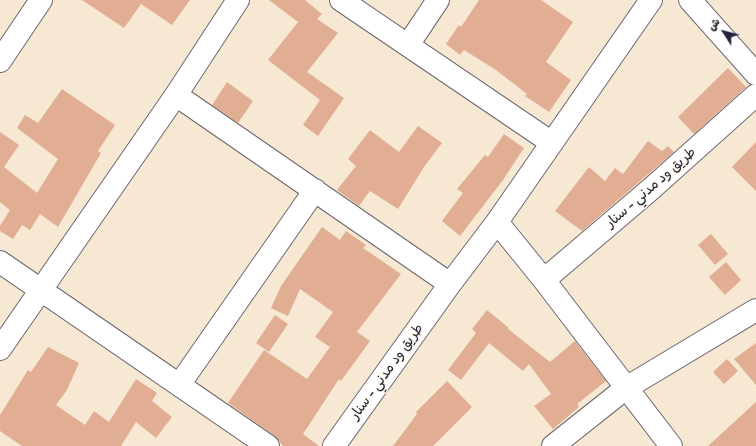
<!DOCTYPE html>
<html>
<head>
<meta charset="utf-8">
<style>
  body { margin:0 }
  #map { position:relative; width:756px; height:446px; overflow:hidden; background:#f6e8d2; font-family:Itim,"Playpen Sans Arabic",sans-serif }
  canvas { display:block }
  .north { position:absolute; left:704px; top:12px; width:40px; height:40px; -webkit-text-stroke:3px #fbf7ec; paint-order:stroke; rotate:306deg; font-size:11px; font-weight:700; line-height:16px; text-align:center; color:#22223b }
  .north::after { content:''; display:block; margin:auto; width:14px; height:18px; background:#22223b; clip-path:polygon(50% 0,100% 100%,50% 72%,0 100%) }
</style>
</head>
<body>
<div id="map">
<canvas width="756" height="446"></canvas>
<div class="north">ش</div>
</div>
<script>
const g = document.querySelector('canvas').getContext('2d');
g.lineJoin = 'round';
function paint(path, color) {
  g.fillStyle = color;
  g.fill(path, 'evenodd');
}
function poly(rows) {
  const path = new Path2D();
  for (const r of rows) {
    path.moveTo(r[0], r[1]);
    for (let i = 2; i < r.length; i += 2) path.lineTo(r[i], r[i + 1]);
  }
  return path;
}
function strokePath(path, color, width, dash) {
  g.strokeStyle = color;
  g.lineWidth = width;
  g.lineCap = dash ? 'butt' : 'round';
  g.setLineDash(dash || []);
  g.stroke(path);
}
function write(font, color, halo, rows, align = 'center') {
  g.font = font + ' Itim,"Playpen Sans Arabic",sans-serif';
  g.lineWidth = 3;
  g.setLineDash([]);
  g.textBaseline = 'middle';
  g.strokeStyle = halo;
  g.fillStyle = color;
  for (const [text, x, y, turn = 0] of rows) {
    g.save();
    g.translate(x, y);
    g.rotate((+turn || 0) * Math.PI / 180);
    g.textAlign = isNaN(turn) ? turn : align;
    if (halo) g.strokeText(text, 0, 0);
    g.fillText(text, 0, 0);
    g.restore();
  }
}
paint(poly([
  [82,0,190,0,172,25,141,4,124,28],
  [269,0,305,0,322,14,317,19,338,33,307,72,344,98,318,136,303,125,320,100,268,60,298,22],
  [479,0,541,0,573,22,546,62,571,80,549,112,525,96,527,94,496,70,464,50,460,55,446,44,459,25,461,27],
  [728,68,746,87,694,134,678,117],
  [227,82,253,101,238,123,212,105],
  [62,89,115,125,98,151,101,153,58,227,40,214,30,230,22,225,13,239,0,231,0,226,10,210,0,202,0,132,19,145,4,167,37,193,58,159,17,128,25,115,38,123],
  [418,126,442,143,424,167,398,209,370,191,359,206,337,190,356,166,348,159,370,130,399,152],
  [504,134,524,148,503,180,460,236,442,221,463,193,457,189,485,155,488,157],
  [648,141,662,151,668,146,674,152,582,231,555,211,589,167,605,181,615,168,623,174],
  [756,142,756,191,732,167],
  [322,227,340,240,346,231,366,245,363,248,401,274,357,332,370,341,341,381,339,379,303,434,319,446,283,446,275,436,228,403,264,350,307,379,330,347,315,337,333,312,300,289,288,316,271,308,281,286],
  [711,234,728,254,715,265,698,245],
  [726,262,741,280,725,295,709,277],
  [487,310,509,328,508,329,550,362,575,341,606,381,577,404,579,407,553,429,534,406,551,394,529,364,523,371,489,343,461,380,448,370,476,333,472,329],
  [275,315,288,324,269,352,256,343],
  [756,343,756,385,734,359],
  [48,347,79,363,67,390,56,405,85,425,94,411,109,422,136,379,157,393,152,401,172,417,156,438,136,422,121,446,22,446,0,431,0,415,28,370,31,372],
  [727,359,738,371,724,384,713,372],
  [447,381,472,407,433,446,393,446,417,414,416,412],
  [756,402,756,446,708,446]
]), '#e1ae94');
const minor = poly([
  [341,0,552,143],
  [690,0,756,74],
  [408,45,438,0],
  [0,61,41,0],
  [176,95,450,284],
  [497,222,544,280,671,446],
  [0,262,268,446],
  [544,280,651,189,756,95],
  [0,349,176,95,238,0],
  [179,385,315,190],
  [334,446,450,284,497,222,651,0],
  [553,446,626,388,756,310]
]);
strokePath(minor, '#6c6770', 24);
strokePath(minor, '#fff', 22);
write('14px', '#22223b', '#fbf7ec', [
  ["طريق ود مدني - سنار",651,188,-41],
  ["طريق ود مدني - سنار",387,372,-54]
]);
</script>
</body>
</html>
